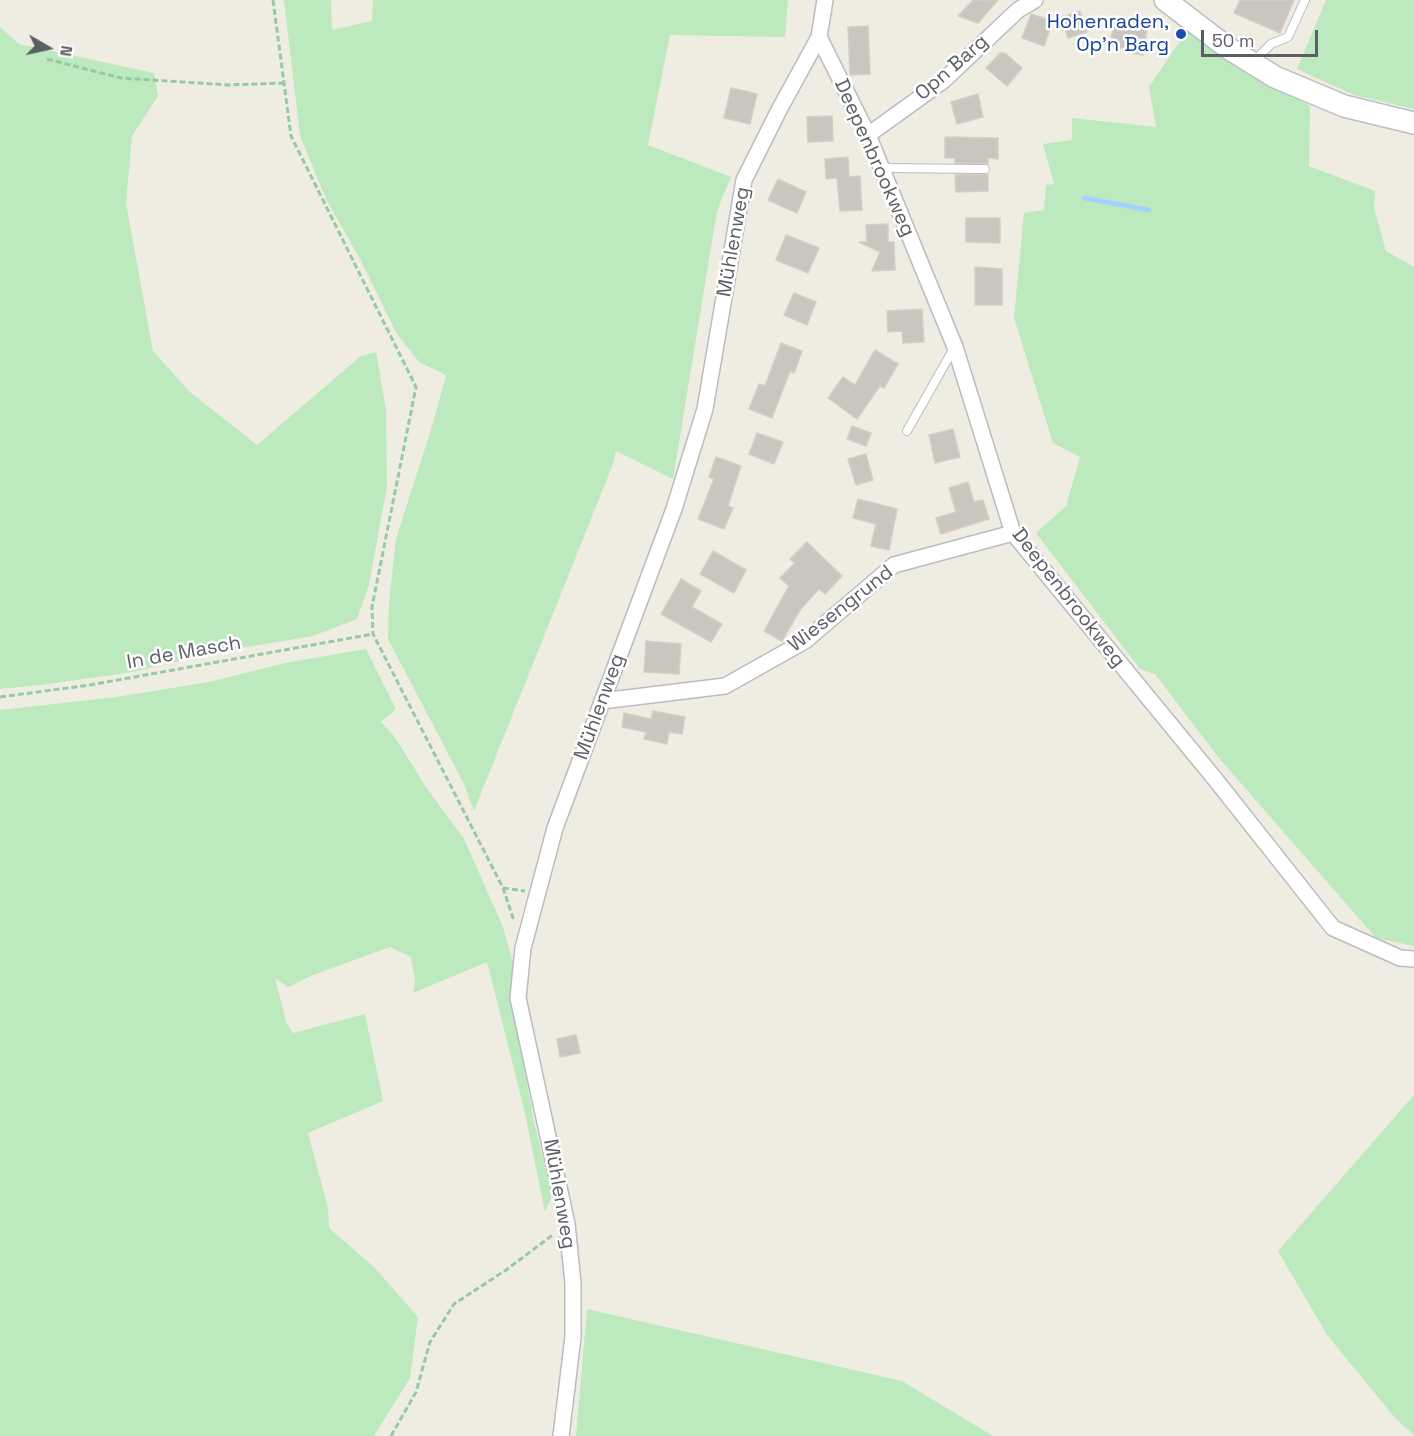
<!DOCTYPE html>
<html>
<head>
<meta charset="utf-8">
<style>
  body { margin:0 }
  #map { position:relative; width:1414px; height:1436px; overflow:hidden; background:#efede2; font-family:"Space Grotesk",sans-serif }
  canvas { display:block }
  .north { position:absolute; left:18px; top:18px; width:60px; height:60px; -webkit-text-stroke:4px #fff; paint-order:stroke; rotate:99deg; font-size:16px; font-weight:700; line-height:24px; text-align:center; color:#5a5e65 }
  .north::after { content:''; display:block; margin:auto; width:21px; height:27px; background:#5a5e65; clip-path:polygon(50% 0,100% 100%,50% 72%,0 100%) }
  .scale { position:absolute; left:1201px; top:30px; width:117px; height:27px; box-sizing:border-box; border:3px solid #5a5e65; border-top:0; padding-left:8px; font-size:18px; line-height:21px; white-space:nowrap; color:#5a5e65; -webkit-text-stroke:4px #fff; paint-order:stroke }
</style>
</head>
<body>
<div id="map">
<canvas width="1414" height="1436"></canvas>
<div class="north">N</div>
<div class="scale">50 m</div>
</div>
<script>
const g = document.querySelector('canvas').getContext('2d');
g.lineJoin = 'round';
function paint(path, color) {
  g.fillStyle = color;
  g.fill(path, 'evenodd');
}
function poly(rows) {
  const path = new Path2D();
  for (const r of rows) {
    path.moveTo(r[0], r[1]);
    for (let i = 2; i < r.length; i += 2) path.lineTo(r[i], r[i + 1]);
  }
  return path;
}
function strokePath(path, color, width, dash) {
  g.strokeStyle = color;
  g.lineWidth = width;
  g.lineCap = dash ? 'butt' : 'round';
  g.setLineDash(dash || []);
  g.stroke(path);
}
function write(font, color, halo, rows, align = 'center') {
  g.font = font + ' "Space Grotesk",sans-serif';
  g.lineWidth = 5;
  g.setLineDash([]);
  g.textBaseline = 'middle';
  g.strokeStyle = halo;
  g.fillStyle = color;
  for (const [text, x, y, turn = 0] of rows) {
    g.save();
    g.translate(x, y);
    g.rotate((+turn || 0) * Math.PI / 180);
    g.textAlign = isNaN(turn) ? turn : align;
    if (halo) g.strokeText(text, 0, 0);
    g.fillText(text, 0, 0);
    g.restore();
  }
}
paint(poly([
  [284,0,331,0,332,30,372,21,373,0,788,0,785,37,670,35,648,145,731,177,717,211,673,479,616,451,613,464,474,811,464,784,388,639,389,602,396,539,433,423,446,375,419,362,397,334,360,259,327,201,300,136],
  [1326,0,1414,0,1414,109,1354,95,1297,69],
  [0,27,19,44,154,73,158,96,132,136,126,203,153,351,190,392,257,445,361,356,376,352,386,410,387,486,369,585,357,619,313,636,223,651,133,672,41,685,0,689],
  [1188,29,1253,76,1310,106,1309,166,1375,191,1374,208,1386,251,1414,267,1414,946,1376,938,1218,757,1155,674,1140,669,1036,533,1066,506,1080,457,1053,443,1014,318,1024,213,1044,210,1046,185,1054,184,1043,144,1072,140,1072,118,1156,127,1149,87],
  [366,649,396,709,381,722,394,736,426,787,464,839,503,927,515,970,517,1029,534,1122,552,1196,545,1212,524,1109,487,962,413,993,415,981,411,957,390,947,313,975,288,987,275,978,286,1022,293,1033,365,1014,383,1101,308,1133,328,1208,329,1228,374,1267,418,1317,410,1378,374,1436,0,1436,0,710,116,697,209,682,285,663],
  [1414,1095,1414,1435,1396,1419,1327,1335,1278,1251],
  [587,1309,902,1381,993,1436,576,1436]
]), '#bce9be');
strokePath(poly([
  [1084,198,1149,210]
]), '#a2d2ff', 4.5);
const building = poly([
  [973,0,998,0,978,23,958,16,973,0],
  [1240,0,1294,0,1280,33,1234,13,1240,0],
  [1080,11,1087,32,1068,38,1061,17,1080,11],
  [1031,14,1053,21,1044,46,1022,38,1031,14],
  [1114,21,1131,24,1130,27,1147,29,1143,55,1126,52,1127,49,1110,46,1114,21],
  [868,26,870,74,850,75,848,27,868,26],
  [1000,53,1005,53,1022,68,1007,86,986,68,1000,53],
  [731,88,757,94,750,124,724,118,731,88],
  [978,94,983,117,957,124,951,102,978,94],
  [832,116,833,141,808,142,807,117,832,116],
  [945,137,998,138,998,159,988,158,988,164,955,163,955,158,945,158,945,137],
  [848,157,849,177,860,176,862,210,840,211,837,178,826,179,825,159,848,157],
  [988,174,988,191,956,192,955,175,988,174],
  [778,179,806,192,797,213,768,200,778,179],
  [966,218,1000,218,1000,243,966,242,966,218],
  [888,224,888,242,894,242,895,270,872,271,880,252,859,242,867,242,866,225,888,224],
  [786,235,819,248,808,273,776,260,786,235],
  [975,267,1002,269,1002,305,975,305,975,267],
  [794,293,816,302,807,325,784,315,794,293],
  [922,309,924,342,903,343,902,331,888,332,887,311,922,309],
  [781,343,802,351,794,373,790,371,772,418,749,409,759,384,765,386,781,343],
  [875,350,898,364,884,388,880,386,857,419,828,398,843,377,855,385,875,350],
  [852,426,871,433,866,446,847,439,852,426],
  [953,429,960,457,935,463,929,435,953,429],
  [757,433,783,442,774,464,749,454,757,433],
  [866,454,873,480,856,485,848,459,866,454],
  [716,457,741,466,728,506,733,508,724,529,698,519,714,479,709,477,716,457],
  [968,482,974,502,983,500,989,519,941,534,936,518,956,512,949,488,968,482],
  [858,499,897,509,889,550,871,546,876,524,853,518,858,499],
  [807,542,842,576,825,594,819,589,800,610,782,641,764,631,789,586,780,578,795,563,790,559,807,542],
  [713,551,746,570,734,593,700,574,713,551],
  [681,579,701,591,692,607,722,624,711,642,661,614,681,579],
  [646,641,681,644,679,674,644,672,646,641],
  [653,711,685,717,682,734,669,732,667,744,644,739,646,732,622,727,624,713,651,719,653,711],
  [576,1035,580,1053,560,1057,557,1039,576,1035]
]);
paint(building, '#cac6bf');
strokePath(building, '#d4cfc0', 1.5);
const lane = poly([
  [1253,62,1271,44,1288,37,1305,0],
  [882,168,985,169],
  [907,431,954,348]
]);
const street = poly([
  [819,37,868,135,955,347,1013,533,1215,779,1333,928,1400,958,1414,959],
  [868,135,943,81,1018,10,1035,0],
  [602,701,725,686,805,641,894,565,1013,533],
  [561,1436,573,1337,573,1283,567,1224,518,998,523,948,555,828,674,509,705,409,744,180,779,110,819,37,825,0]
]);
const secondary = poly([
  [1165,0,1228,48,1275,77,1344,106,1414,123]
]);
strokePath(lane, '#babcc3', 10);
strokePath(street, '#babcc3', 18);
strokePath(secondary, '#bbbec5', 24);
strokePath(poly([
  [273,0,291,136,416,387,372,607,373,634,503,888,514,921],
  [47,59,121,78,229,85,284,83],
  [0,697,90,685,373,634],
  [503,888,525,891],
  [391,1436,416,1392,430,1342,454,1304,506,1270,554,1234]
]), '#94caa6', 3, [6, 3]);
strokePath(lane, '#fff', 8);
strokePath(street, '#fff', 15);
strokePath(secondary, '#fff', 21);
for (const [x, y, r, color] of [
  [1181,34,6,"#1a4fb4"]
]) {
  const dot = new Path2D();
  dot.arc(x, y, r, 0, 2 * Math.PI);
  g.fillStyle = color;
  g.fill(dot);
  strokePath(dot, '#fff', 2);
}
write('20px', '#164399', '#fff', [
  ["Hohenraden,",1169,23],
  ["Op'n Barg",1169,46]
], 'right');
write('20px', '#5a5e65', '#fff', [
  ["Opn Barg",952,68,-41],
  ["Deepenbrookweg",874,158,66],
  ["Mühlenweg",734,242,-80],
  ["Deepenbrookweg",1068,598,52],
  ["Wiesengrund",841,609,-38],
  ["In de Masch",184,653,-10],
  ["Mühlenweg",600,707,-70],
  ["Mühlenweg",559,1194,80]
]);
</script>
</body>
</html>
